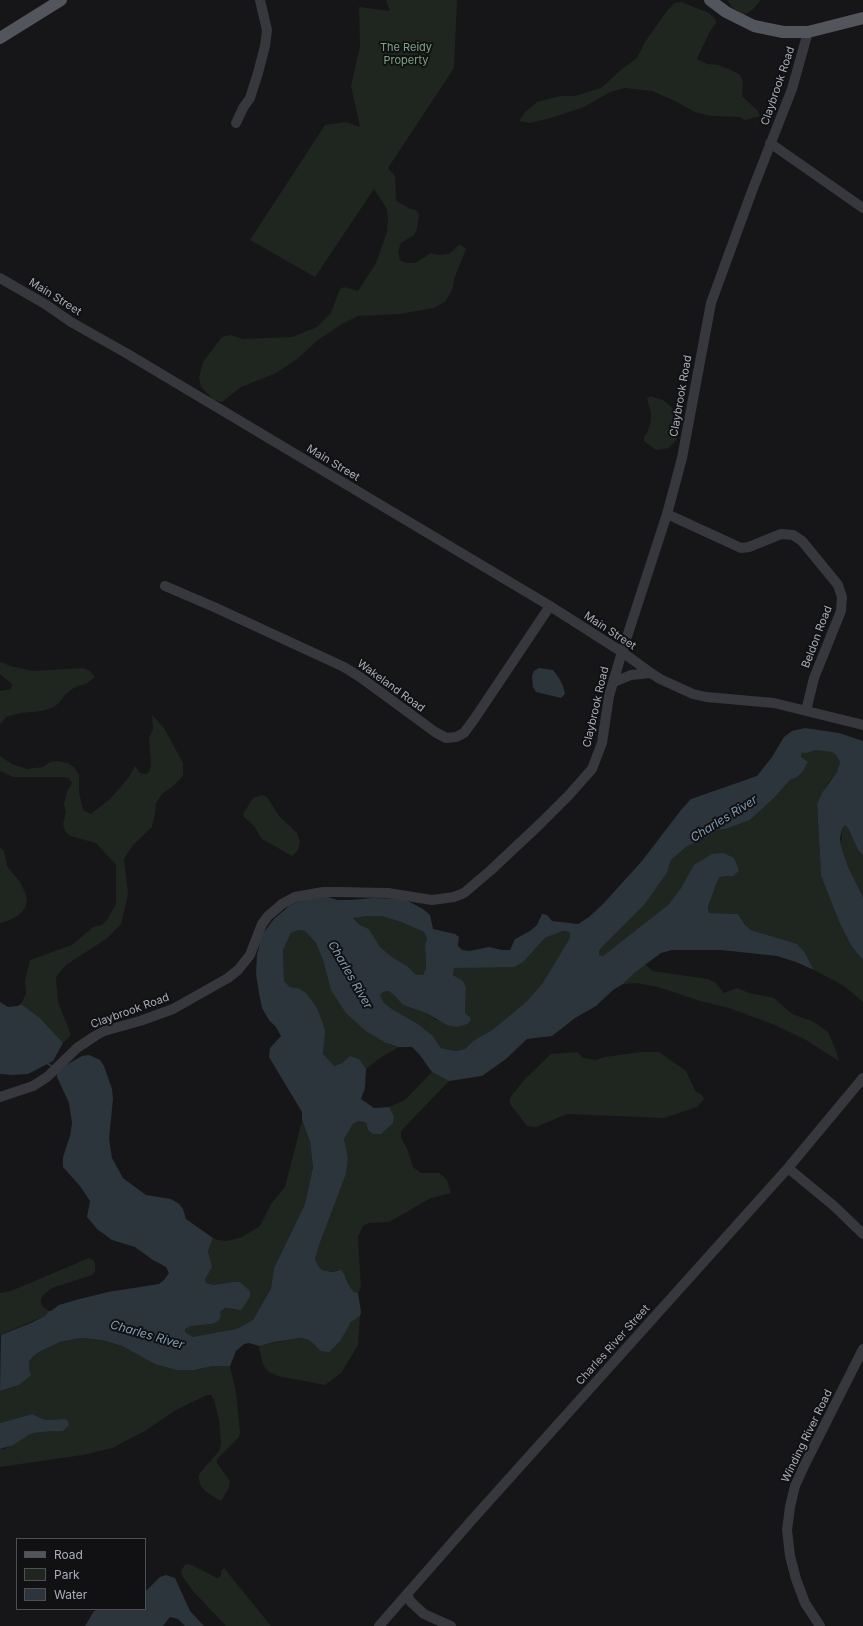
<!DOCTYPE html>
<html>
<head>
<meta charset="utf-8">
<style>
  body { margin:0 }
  #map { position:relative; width:863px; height:1626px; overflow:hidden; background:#161618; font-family:Inter,sans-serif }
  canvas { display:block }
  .legend { position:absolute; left:16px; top:1538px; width:130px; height:72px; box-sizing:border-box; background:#111113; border:1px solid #4d4f55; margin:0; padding:5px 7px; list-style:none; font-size:12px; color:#a8adb8 }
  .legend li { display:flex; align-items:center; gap:8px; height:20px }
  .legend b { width:20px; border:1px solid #4d4f55 }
</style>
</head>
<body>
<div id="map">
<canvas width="863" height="1626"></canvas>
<ul class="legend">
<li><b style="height:5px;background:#53555c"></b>Road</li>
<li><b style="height:11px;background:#1e261f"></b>Park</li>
<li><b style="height:11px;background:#2c353c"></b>Water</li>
</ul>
</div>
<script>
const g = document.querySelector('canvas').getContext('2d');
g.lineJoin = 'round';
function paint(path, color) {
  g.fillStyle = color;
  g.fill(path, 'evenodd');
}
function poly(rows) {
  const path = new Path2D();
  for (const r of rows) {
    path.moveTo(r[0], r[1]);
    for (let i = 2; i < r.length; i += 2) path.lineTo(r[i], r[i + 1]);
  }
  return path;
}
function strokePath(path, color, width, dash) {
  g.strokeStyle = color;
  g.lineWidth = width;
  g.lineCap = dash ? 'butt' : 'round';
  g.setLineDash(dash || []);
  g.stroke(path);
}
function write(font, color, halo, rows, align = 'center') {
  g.font = font + ' Inter,sans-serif';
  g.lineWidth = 4;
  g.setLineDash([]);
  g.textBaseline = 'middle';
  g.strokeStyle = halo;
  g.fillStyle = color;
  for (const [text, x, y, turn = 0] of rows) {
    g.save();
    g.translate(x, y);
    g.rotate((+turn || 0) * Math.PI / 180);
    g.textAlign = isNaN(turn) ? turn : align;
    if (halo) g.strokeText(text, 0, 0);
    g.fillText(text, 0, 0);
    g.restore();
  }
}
paint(poly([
  [386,0,457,0,454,68,388,168,395,176,396,201,411,209,416,210,419,214,417,229,414,235,401,243,398,251,400,260,406,263,415,263,431,253,438,255,449,254,460,244,466,249,454,279,453,288,445,302,434,308,399,314,358,316,342,324,318,340,296,360,276,373,241,387,222,402,214,400,201,387,199,378,203,362,222,337,230,335,243,339,292,337,317,327,331,313,340,289,344,287,358,291,376,263,387,232,388,219,387,209,374,189,315,277,250,240,325,125,346,122,360,127,351,86,360,46,359,7,390,11],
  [727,0,761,0,753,9,746,14,742,14,732,7],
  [681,2,709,13,715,19,716,23,710,31,697,59,707,64,718,65,731,70,740,75,743,82,742,96,758,111,760,116,745,120,740,117,711,116,695,112,673,100,652,91,625,88,610,92,584,107,554,117,530,123,519,121,525,112,537,102,560,96,575,96,601,88,622,69,637,58,645,42,667,11,675,3],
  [650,396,663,400,677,412,680,418,677,439,669,448,656,450,644,441,644,437,647,433,651,421,651,412,647,399],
  [2,662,10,666,33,671,83,668,90,671,95,677,86,684,75,687,65,695,59,703,54,707,42,711,21,713,6,717,0,725,0,691,11,689,12,684,0,674,0,663],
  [152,715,164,728,183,763,183,776,172,787,162,794,156,803,155,814,152,827,133,845,124,859,128,894,121,924,106,939,66,965,56,977,58,1002,71,1035,63,1043,40,1018,21,1004,26,994,25,980,30,960,72,945,93,927,102,925,107,920,116,904,116,865,96,843,70,836,65,831,63,824,66,812,64,804,67,791,72,783,69,778,65,777,13,777,0,771,0,756,12,764,27,769,43,767,50,762,57,761,68,763,74,767,79,775,79,792,83,810,91,814,110,799,129,777,135,766,140,773,146,774,149,772,151,765,149,739,153,729],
  [823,743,836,755,840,762,837,772,828,783,817,804,821,876,840,924,852,947,863,960,863,1002,844,986,814,970,805,953,768,935,751,930,745,925,738,914,709,913,708,907,717,882,720,877,728,877,739,871,681,888,668,905,602,957,599,955,599,951,603,946,644,905,667,873,671,860,686,847,705,838,718,830,726,829,750,820,775,797,790,780,797,777,802,752,811,750],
  [262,795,267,797,279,816,297,833,300,842,298,850,292,856,262,839,254,826,244,817,243,814,253,798],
  [845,825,848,828,858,849,863,855,863,897,848,867,841,846,842,829],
  [0,847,4,851,7,866,20,882,25,892,27,900,25,908,19,915,10,920,0,923],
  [368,916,381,916,401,922,424,932,427,939,425,945,426,968,423,975,416,976,407,966,392,957,380,947,369,929,360,925,353,917],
  [298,930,305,931,316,943,324,963,386,1043,399,1047,380,1058,366,1069,359,1059,350,1056,342,1063,334,1066,328,1061,323,1054,324,1041,298,988,290,987,284,981,283,950,291,933],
  [563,931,570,932,570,938,542,984,527,1001,508,1017,492,1030,473,1041,465,1049,456,1051,441,1048,433,1036,418,1024,392,1009,384,1003,380,995,383,992,388,991,393,994,403,1005,426,1013,436,1020,470,1017,465,1013,466,987,463,981,453,975,454,968,466,967,533,951,545,938],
  [645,964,652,971,708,979,716,983,724,993,737,988,749,993,774,998,792,1014,814,1022,828,1032,836,1051,839,1061,806,1040,775,1025,729,1008,700,1001,658,987,637,983,623,984,633,973],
  [577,1052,583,1058,596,1060,605,1057,641,1052,659,1052,686,1071,696,1092,701,1094,704,1099,697,1107,664,1118,567,1114,536,1127,527,1126,510,1104,510,1098,524,1080,551,1054],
  [432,1072,449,1081,401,1131,401,1137,408,1151,413,1167,421,1173,439,1173,447,1180,451,1193,431,1198,389,1222,369,1223,363,1226,358,1237,361,1288,358,1293,354,1292,350,1287,347,1278,337,1270,332,1272,322,1270,317,1264,315,1258,321,1240,346,1174,348,1158,344,1139,353,1124,359,1121,366,1123,368,1130,394,1116,389,1107,405,1100],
  [302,1121,310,1142,313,1167,305,1204,274,1268,271,1287,260,1308,253,1320,236,1329,203,1336,193,1337,189,1336,185,1332,185,1329,191,1326,212,1324,221,1316,220,1312,225,1308,236,1310,232,1282,214,1285,206,1283,205,1279,209,1255,208,1251,213,1238,218,1240,227,1241,242,1237,260,1226,271,1204,285,1187],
  [89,1258,94,1261,95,1264,95,1272,92,1275,52,1288,43,1295,41,1299,41,1303,43,1307,49,1311,45,1316,0,1335,0,1293,11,1291],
  [360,1316,358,1345,354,1352,341,1373,325,1385,278,1376,269,1372,263,1365,259,1348,260,1345,301,1338,309,1340,316,1347,346,1329,355,1318],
  [81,1338,102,1340,122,1346,140,1356,194,1370,213,1366,230,1366,236,1392,240,1432,239,1437,217,1459,217,1463,230,1481,229,1488,221,1501,206,1492,201,1486,199,1480,199,1474,213,1458,219,1451,221,1444,219,1420,214,1400,211,1395,207,1395,176,1410,145,1431,112,1448,83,1455,0,1467,0,1449,4,1449,30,1434,41,1432,54,1432,65,1419,45,1420,32,1414,0,1423,0,1391,19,1385,28,1368,29,1362,39,1352,60,1342],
  [186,1564,192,1565,217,1578,221,1576,221,1571,224,1568,271,1626,226,1626,193,1591,182,1576,181,1570]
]), '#1e261f');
paint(poly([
  [539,668,553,670,559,678,563,686,565,694,561,698,536,692,533,687,532,676,534,671],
  [805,728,839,733,863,741,863,855,858,850,848,828,845,825,842,829,840,838,841,846,848,867,863,897,863,960,852,947,840,924,821,876,817,804,822,793,837,772,840,762,836,755,823,743,811,750,802,752,801,757,808,762,803,771,797,777,790,780,775,797,750,820,726,829,718,830,705,838,686,847,671,860,667,873,644,905,603,946,599,951,599,955,603,956,668,905,681,888,694,865,712,854,724,853,734,858,739,871,733,876,720,877,717,882,708,907,709,913,738,914,745,925,751,930,797,944,805,953,814,970,796,962,777,956,721,950,672,950,661,953,634,973,623,984,613,990,596,1006,575,1018,552,1036,527,1039,506,1059,482,1076,449,1081,432,1072,419,1054,412,1047,399,1047,386,1043,366,1031,346,1013,331,990,324,963,316,943,305,931,298,930,291,933,283,950,284,981,290,987,298,988,306,993,317,1008,323,1024,325,1032,323,1054,334,1066,342,1063,350,1056,359,1059,366,1069,365,1088,361,1099,374,1108,389,1107,394,1116,393,1123,381,1134,373,1134,368,1130,366,1123,359,1121,353,1124,344,1139,348,1158,346,1174,321,1240,315,1258,317,1264,322,1270,332,1272,341,1270,344,1274,350,1287,354,1292,358,1293,361,1312,360,1316,351,1322,340,1341,329,1352,321,1351,309,1340,301,1338,274,1342,259,1346,249,1343,244,1344,236,1351,230,1366,213,1366,194,1370,177,1370,155,1364,122,1346,102,1340,81,1338,60,1342,39,1352,33,1357,29,1362,29,1368,31,1375,19,1385,0,1391,1,1335,31,1323,45,1316,49,1311,51,1311,59,1305,76,1300,108,1292,159,1284,164,1280,169,1273,166,1267,153,1260,135,1247,112,1240,97,1229,87,1217,90,1201,80,1186,63,1167,63,1157,70,1136,72,1123,69,1103,57,1077,57,1073,61,1068,82,1056,89,1055,100,1060,104,1066,112,1089,113,1099,109,1139,112,1158,123,1178,146,1195,171,1199,179,1204,183,1209,186,1219,213,1238,208,1251,212,1267,205,1279,206,1283,214,1285,232,1282,240,1282,250,1291,250,1297,241,1310,225,1308,220,1312,221,1316,218,1321,212,1324,191,1326,185,1329,185,1332,193,1337,236,1329,253,1320,271,1288,274,1268,305,1204,313,1167,310,1142,302,1120,302,1112,269,1057,270,1048,281,1036,276,1027,269,1020,262,1008,259,993,256,974,257,955,262,935,274,919,289,906,307,897,325,896,337,900,351,900,373,898,404,899,423,909,430,915,433,929,455,934,459,937,458,946,462,950,469,951,489,947,502,950,510,950,515,939,530,931,537,925,542,914,547,915,552,921,578,924,589,917,603,904,642,861,681,810,691,799,757,776,772,757,784,737,792,731],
  [368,916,381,916,401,922,424,932,427,939,425,945,426,968,423,975,416,975,407,966,392,957,380,947,369,929,360,925,353,918],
  [563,931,570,932,570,938,542,984,527,1001,508,1017,492,1030,473,1041,465,1049,456,1051,441,1048,433,1036,418,1024,392,1009,384,1003,380,995,383,992,388,991,393,994,403,1005,426,1013,447,1025,457,1027,467,1024,471,1020,470,1017,465,1013,466,987,463,981,453,975,454,968,514,967,523,962,545,938],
  [0,1002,8,1007,18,1006,21,1004,40,1018,63,1043,53,1061,28,1074,13,1075,0,1074],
  [32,1414,45,1420,65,1419,68,1421,69,1425,63,1431,41,1432,30,1434,13,1445,0,1449,0,1423],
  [166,1575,175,1578,190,1611,204,1626,185,1626,178,1619,170,1617,163,1626,85,1626,94,1611,100,1609,119,1610,122,1609,145,1609,145,1592,160,1577]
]), '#2c353c');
strokePath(poly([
  [45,1062,53,1067]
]), '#2c353c', 2);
strokePath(poly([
  [805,747,815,744,826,745,833,746,841,750]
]), '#2c353c', 12);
strokePath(poly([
  [236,123,243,108,250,98,258,73,265,46,267,30,260,0],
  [770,143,863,208],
  [0,278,45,304,71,322,126,353,550,606,622,652,651,673,660,679,693,694,706,697,774,703,863,725],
  [667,514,741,548,749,547,781,534,793,535,802,541,838,585,842,597,841,611,814,678,806,711],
  [165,586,214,607,344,667,360,677,435,732,446,738,456,737,464,733,475,718,550,606],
  [614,682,631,675,651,673],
  [0,1097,33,1086,47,1077,77,1048,95,1036,104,1031,140,1021,173,1009,228,978,238,970,250,955,262,924,268,916,282,904,295,897,323,892,339,892,388,893,432,900,454,897,464,893,491,870,540,824,569,795,592,769,602,743,609,696,622,652,667,514,682,458,711,303,752,191,792,89,808,32],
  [788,1168,834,1206,863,1234],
  [407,1595,411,1602,424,1614,451,1626],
  [379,1626,471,1521,788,1168,863,1078],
  [820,1626,805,1603,796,1579,790,1556,787,1530,790,1507,795,1486,804,1466,863,1349]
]), '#37383d', 10);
strokePath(poly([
  [710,0,726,12,754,26,783,32,808,32,863,18],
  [0,38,61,0]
]), '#53555c', 12);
write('11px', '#7fa381', '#111113', [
  ["The Reidy",406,48],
  ["Property",406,61]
]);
write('11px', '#a8adb8', '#111113', [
  ["Claybrook Road",778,86,-71],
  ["Main Street",55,297,32],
  ["Claybrook Road",681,396,-80],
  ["Main Street",333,463,31],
  ["Main Street",610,631,33],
  ["Beldon Road",817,637,-69],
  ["Wakeland Road",391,686,36],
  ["Claybrook Road",596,707,-77],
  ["Claybrook Road",130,1011,-20],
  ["Charles River Street",613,1345,-48],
  ["Winding River Road",807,1436,-64]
]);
write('italic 12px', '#7f9bb3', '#111113', [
  ["Charles River",724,819,-32],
  ["Charles River",350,975,60],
  ["Charles River",147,1335,16]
]);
</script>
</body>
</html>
